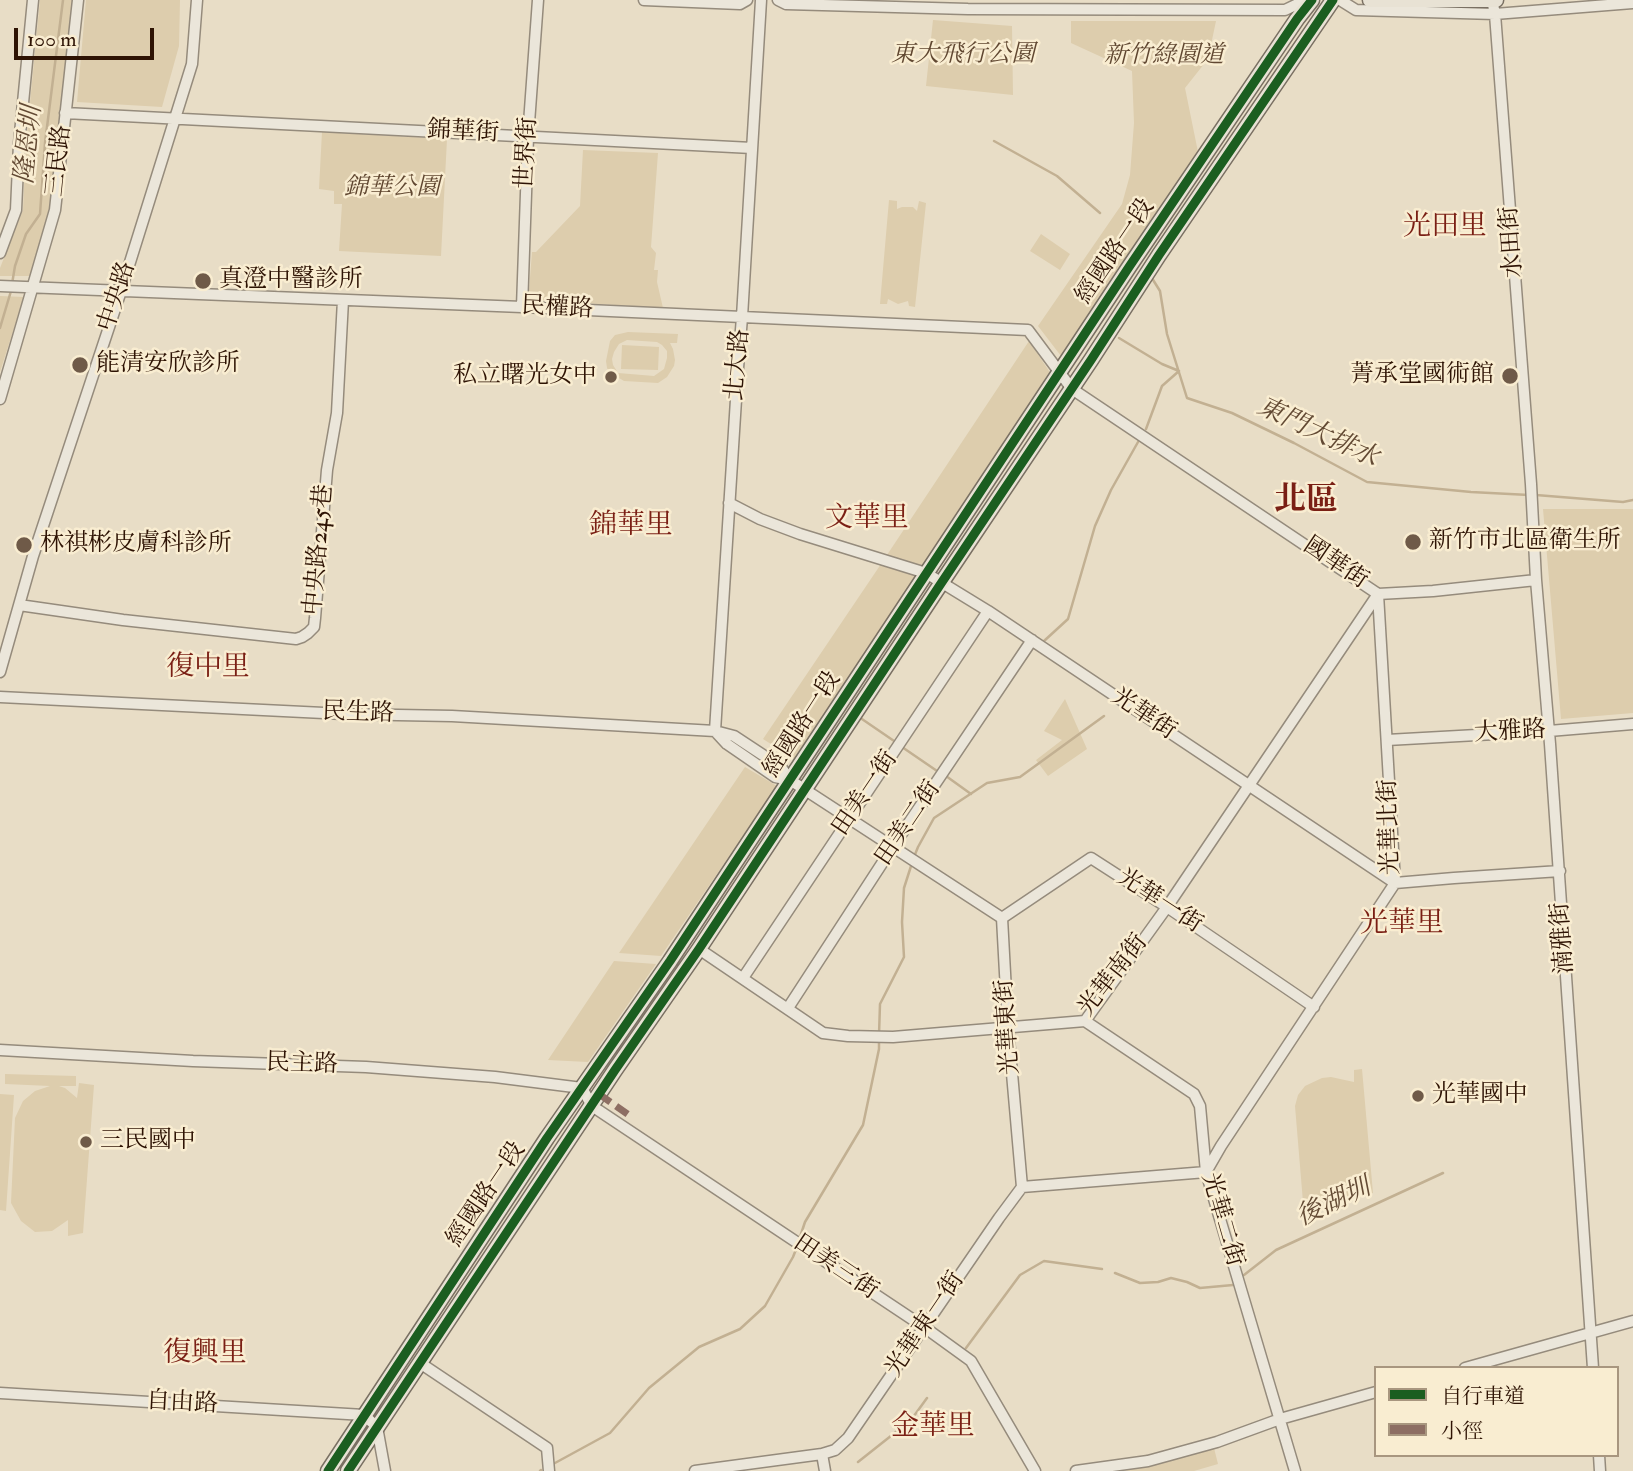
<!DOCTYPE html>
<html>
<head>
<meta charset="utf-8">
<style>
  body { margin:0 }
  #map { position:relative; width:1633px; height:1471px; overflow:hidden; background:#e8ddc6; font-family:"IM FELL Double Pica","Noto Serif TC",serif }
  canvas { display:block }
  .legend { position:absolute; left:1374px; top:1366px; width:245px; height:91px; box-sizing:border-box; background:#f9edd1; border:2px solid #a8967f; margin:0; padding:9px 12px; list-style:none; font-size:21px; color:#2e1304 }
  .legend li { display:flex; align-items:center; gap:14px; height:35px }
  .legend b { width:35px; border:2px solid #a8967f }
  .scale { position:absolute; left:14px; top:28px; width:140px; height:32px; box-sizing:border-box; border:4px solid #2e1304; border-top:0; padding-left:9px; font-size:21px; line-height:24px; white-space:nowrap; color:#2e1304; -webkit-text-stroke:5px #f9edd1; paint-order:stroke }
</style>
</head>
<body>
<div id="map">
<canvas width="1633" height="1471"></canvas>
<ul class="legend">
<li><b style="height:9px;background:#1b5e20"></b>自行車道</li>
<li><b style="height:9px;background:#8d6e63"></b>小徑</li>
</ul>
<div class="scale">100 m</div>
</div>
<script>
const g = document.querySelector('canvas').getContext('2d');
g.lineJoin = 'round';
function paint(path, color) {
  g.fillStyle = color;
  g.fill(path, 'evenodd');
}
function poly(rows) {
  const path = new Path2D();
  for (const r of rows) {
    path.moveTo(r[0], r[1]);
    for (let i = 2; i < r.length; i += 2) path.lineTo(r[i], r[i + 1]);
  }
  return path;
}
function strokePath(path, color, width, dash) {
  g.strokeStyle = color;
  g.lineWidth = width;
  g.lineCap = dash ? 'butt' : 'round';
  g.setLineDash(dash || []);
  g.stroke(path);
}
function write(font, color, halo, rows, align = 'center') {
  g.font = font + ' "IM FELL Double Pica","Noto Serif TC",serif';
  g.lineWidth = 5;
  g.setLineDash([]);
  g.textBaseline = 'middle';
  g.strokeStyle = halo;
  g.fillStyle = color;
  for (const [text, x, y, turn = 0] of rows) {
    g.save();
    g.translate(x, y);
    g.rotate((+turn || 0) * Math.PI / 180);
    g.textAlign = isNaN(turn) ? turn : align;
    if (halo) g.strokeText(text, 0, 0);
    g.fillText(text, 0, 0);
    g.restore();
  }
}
paint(poly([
  [40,0,75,0,65,108,49,209,30,276,0,276,0,268,23,210,26,144],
  [86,0,180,0,179,46,162,107,77,102],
  [933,20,1012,26,1013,95,926,86],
  [1071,21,1216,21,1208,59,1185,88,1198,152,1061,356,1038,326,1122,204,1130,175,1134,123,1132,71,1071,43],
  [322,132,447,139,441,256,339,251,342,204,334,204,334,191,319,189],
  [583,150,658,153,651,247,656,253,654,270,658,270,657,282,663,308,536,300,529,291,532,252,536,252,580,206],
  [889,200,897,201,897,209,902,207,913,207,917,211,919,201,926,203,915,307,909,306,908,301,898,304,888,299,887,304,880,304],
  [1041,234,1070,254,1060,270,1030,251],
  [0,296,24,297,0,372],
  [628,332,678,334,677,343,670,343,673,349,675,360,674,366,667,377,658,383,624,381,609,372,607,368,606,361,610,341,615,335],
  [627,340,657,342,662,345,667,351,667,358,664,369,654,376,618,373,613,365,612,359,614,352,619,344],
  [1029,341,1053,377,923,567,887,555],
  [622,345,659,347,658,370,621,369],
  [1543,509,1633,509,1633,713,1561,719],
  [881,564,917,576,796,760,763,739],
  [1065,699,1087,749,1048,776,1036,760,1062,740,1044,731],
  [745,767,777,786,661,956,619,953],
  [614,961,656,964,588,1062,548,1060],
  [1362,1069,1373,1193,1365,1194,1364,1190,1350,1201,1337,1205,1323,1202,1313,1197,1313,1201,1303,1202,1295,1106,1298,1095,1305,1086,1322,1078,1331,1077,1354,1082,1354,1070],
  [5,1074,76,1076,76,1086,59,1086,65,1088,77,1098,79,1083,94,1085,83,1233,68,1236,68,1220,52,1231,35,1232,21,1221,11,1203,15,1118,23,1101,35,1091,50,1086,5,1084],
  [0,1094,14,1095,6,1211,0,1210],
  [1214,1448,1218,1464,1194,1471,1105,1471]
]), '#ddcdad');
strokePath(poly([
  [994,141,1057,176,1100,213],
  [1150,275,1160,291,1167,334,1187,398,1232,413,1294,443,1367,482,1471,492,1529,495],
  [12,284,15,266,26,234,40,214,45,143,63,0],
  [0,328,11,291],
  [1119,338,1162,364,1179,371,1162,386,1146,429],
  [1536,495,1623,502,1633,500],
  [1044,641,1068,619,1095,526,1111,490,1138,442],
  [859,717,897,743],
  [902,747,940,773],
  [946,776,971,794],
  [914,857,918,847,934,818,987,783,1020,777,1104,716],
  [879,1035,880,1004,904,957,902,922,904,888,912,863],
  [799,1240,805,1222,863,1125,879,1049,879,1042],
  [1115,1273,1140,1283,1158,1282,1171,1278,1187,1282,1200,1288,1233,1285],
  [1244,1275,1276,1250,1443,1173],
  [966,1348,1020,1275,1044,1261,1102,1269],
  [858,1462,911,1420,927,1398],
  [555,1463,610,1433,649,1388,699,1347,740,1329,765,1306,793,1257,797,1247],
  [540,1471,541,1470]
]), '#c2b092', 2.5);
const minor = poly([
  [644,0,740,4,747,0],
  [778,0,786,4,968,9,1285,10,1306,0],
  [1340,0,1356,10,1495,14,1633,3],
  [1492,0,1495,14,1531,484,1536,580,1550,744,1593,1368],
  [65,113,752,148],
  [0,253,16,210,19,144,33,0],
  [0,286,522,307,1028,330,1072,389,1378,594,1433,591,1536,580],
  [522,307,528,137,538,0],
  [0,399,55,210,78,0],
  [729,503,760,519,800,534,926,573,988,611,1395,883,1454,878,1560,871],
  [19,605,123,620,296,639,302,637,308,633,314,627,315,618,327,470,337,413,343,300],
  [0,672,33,556,121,291,192,64,197,0],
  [0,697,344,714,452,716,715,731,734,736,781,767,790,780,810,793,1002,918],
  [715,731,738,368,742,317,761,0],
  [715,731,727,744,775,777,790,780],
  [1387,740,1549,731,1633,724],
  [1002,918,1091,858,1167,907,1314,1007],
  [1002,918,1008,1028,1022,1187],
  [699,949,823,1033,848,1036,893,1037,1085,1021,1167,907,1378,594],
  [743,978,988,611],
  [788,1008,892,848,1032,640],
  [1085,1021,1194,1094,1200,1106,1206,1172,1295,1471],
  [0,1050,193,1061,366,1067,495,1077,582,1088,592,1106,924,1327,971,1361,1035,1471],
  [1206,1172,1221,1146,1395,883,1378,594],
  [1022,1187,1206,1172],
  [420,1363,547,1448,549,1471],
  [1465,1368,1633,1321],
  [0,1393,364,1415,377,1427,385,1471],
  [822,1454,825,1471],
  [1599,1455,1600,1471],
  [695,1471,822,1454,835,1450,848,1438,999,1218,1022,1187],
  [1076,1471,1148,1461,1217,1442,1280,1419,1376,1392]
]);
const major = poly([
  [1370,0,1496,0],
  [328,1471,547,1138,670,961,1129,267,1297,19,1312,0],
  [348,1471,615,1070,699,949,942,582,1091,360,1159,255,1333,0]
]);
strokePath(minor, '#958b7c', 13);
strokePath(major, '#7a7063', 17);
strokePath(minor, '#ebe6da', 10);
strokePath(major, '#e8e2d4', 14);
strokePath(poly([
  [599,1094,633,1118]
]), '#8d6e63', 7, [14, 7]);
strokePath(poly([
  [328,1471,547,1138,670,961,1129,267,1297,19,1312,0],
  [348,1471,615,1070,699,949,942,582,1091,360,1159,255,1333,0]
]), '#1b5e20', 9);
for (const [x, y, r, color] of [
  [203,281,9,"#6f5a48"],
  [80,365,9,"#6f5a48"],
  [1510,376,9,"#6f5a48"],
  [611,377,7,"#6f5a48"],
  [1413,542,9,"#6f5a48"],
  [24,545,9,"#6f5a48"],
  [1418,1096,7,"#6f5a48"],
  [86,1142,7,"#6f5a48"]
]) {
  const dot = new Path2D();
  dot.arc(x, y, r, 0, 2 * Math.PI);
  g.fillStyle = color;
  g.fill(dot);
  strokePath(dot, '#f9edd1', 2.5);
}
write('italic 24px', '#604731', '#f9edd1', [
  ["東大飛行公園",963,56],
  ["新竹綠園道",1164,57],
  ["錦華公園",392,189]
]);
write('24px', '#2e1304', '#f9edd1', [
  ["錦華街",463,133,3],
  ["世界街",528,153,-87],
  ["三民路",60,161,-84],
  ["水田街",1513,242,-94],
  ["經國路一段",1116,252,-56],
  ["中央路",118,297,-72],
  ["民權路",557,309,3],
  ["北大路",739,365,-85],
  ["中央路245巷",320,550,-85],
  ["國華街",1335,564,34],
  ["民生路",358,714,2],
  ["光華街",1143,715,34],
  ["經國路一段",803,725,-57],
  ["大雅路",1510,733,-3],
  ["田美一街",866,794,-56],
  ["田美二街",909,824,-56],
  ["光華北街",1391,827,-92],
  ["光華一街",1159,902,33],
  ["湳雅街",1564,938,-94],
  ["光華南街",1114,976,-52],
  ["光華東街",1009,1027,-94],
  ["民主路",302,1065,2],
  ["經國路一段",487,1195,-56],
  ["光華二街",1221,1220,74],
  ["田美三街",835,1268,34],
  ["光華東一街",926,1325,-56],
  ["自由路",182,1404,3]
]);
write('24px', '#2e1304', '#f9edd1', [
  ["真澄中醫診所",219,281],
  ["能清安欣診所",96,365],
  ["菁承堂國術館",1494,376,"right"],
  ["私立曙光女中",597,377,"right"],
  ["新竹市北區衛生所",1429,542],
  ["林祺彬皮膚科診所",40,545],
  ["光華國中",1432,1096],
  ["三民國中",100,1142]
], 'left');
write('italic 26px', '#634a34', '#f9edd1', [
  ["隆恩圳",30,145,-84],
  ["東門大排水",1317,434,25],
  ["後湖圳",1334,1204,-25]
]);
write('28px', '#7a1f14', '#f9edd1', [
  ["光田里",1445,228],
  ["文華里",867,520],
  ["錦華里",631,527],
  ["復中里",208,669],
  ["光華里",1402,925],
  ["復興里",205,1355],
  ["金華里",933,1428]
]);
write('bold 32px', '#7a1f14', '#f9edd1', [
  ["北區",1306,502]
]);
</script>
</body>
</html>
